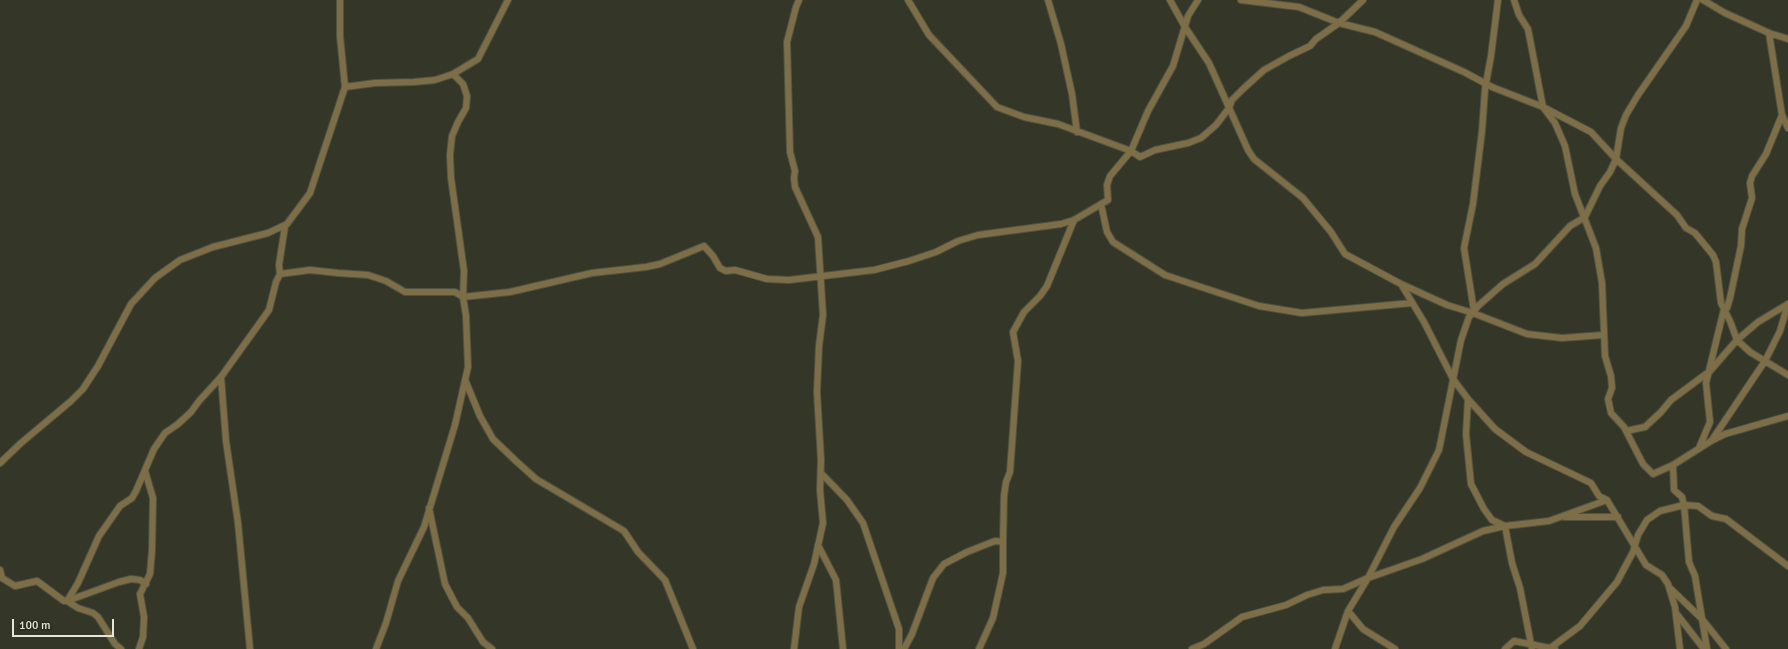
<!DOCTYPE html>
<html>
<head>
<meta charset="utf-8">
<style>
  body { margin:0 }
  #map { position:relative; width:1788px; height:649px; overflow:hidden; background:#343727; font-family:Signika,sans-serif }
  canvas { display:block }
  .scale { position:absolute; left:12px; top:619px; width:102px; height:18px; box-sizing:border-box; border:2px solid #e4e6dc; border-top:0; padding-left:5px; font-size:12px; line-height:14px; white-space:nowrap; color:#e4e6dc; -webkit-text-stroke:3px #2a2d1e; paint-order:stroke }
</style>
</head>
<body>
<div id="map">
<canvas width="1788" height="649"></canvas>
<div class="scale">100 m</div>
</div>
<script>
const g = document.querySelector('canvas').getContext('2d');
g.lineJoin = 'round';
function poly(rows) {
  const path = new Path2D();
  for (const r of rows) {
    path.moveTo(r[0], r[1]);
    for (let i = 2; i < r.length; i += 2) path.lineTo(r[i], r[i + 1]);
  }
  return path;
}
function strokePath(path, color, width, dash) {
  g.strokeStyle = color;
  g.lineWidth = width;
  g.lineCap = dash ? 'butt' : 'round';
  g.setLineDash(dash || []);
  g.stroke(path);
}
const street = poly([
  [908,0,929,35,997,107,1024,117,1058,124,1131,151,1140,157,1155,150,1188,143,1201,138,1216,125,1229,108,1232,100,1243,89,1264,70,1289,56,1310,46,1316,39,1339,23,1363,0],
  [1048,0,1061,44,1072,94,1077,132],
  [1170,0,1185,27,1209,63,1248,150,1254,159,1303,198,1331,232,1345,254,1401,284,1424,322,1453,379,1468,399,1495,429,1526,452,1591,483,1599,496,1607,500,1646,565,1662,575,1668,584,1675,607,1680,649],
  [1241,0,1299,7,1339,23,1375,32,1464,72,1492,87,1543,107,1591,132,1616,159,1677,215,1686,228,1695,233,1713,255,1716,262,1721,303,1730,321,1737,340,1750,352,1788,375],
  [1514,0,1519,15,1528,29,1543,107,1555,123,1565,146,1575,194,1596,248,1602,283,1605,356,1611,376,1612,388,1608,399,1611,413,1624,427,1643,464,1653,474,1673,465,1711,441,1725,434,1788,416],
  [1703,0,1725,13,1769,33,1788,39],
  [1769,33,1782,115,1788,128],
  [345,87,375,83,414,82,435,80,453,74,478,59,508,0],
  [1101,204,1107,232,1113,242,1165,275,1198,286,1259,306,1302,313,1412,303],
  [280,274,310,270,338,273,368,275,386,281,405,292,455,292,463,297,510,292,592,273,646,267,660,264,704,246,713,256,720,268,726,271,735,270,767,279,789,280,874,270,909,261,936,252,958,241,978,235,1061,224,1074,220,1108,200,1107,185,1110,176,1131,151,1148,111,1173,66,1188,16,1198,0],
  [1401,284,1447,305,1473,313,1527,334,1562,338,1603,335],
  [1474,311,1464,248,1473,204,1482,131,1485,89,1491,56,1498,0],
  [221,377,226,441,238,523,250,649],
  [466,382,480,416,493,439,516,461,536,479,624,531,638,552,665,580,693,649],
  [1468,399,1466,434,1471,484,1484,509,1492,520,1505,526],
  [1626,431,1645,427,1661,412,1671,400,1710,371,1737,340,1758,322,1788,304],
  [1712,440,1765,361,1780,331,1788,304],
  [1699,448,1710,422,1706,383,1724,309,1727,308,1730,298,1741,246,1742,229,1752,198,1750,183,1752,176,1766,154,1782,115],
  [0,463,21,443,71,401,83,389,98,366,131,304,155,278,180,260,213,247,268,233,287,224,310,193,345,87,340,36,340,0],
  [1673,465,1674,490,1682,497,1684,505,1689,562,1695,576,1707,649],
  [821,473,847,500,863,523,899,629,899,649],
  [429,508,445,584,457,607,468,618,483,642,492,649],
  [1565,517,1618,517],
  [1505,526,1512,563,1520,588,1532,649],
  [818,545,836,580,843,649],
  [0,570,2,578,15,586,37,581,64,601,67,601,78,608,93,613,98,617,115,644,121,649],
  [1671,589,1702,619,1726,649],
  [67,601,78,583,99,536,120,506,132,498,136,491,154,449,165,433,178,424,191,412,199,401,221,377,269,310,276,282,280,274,279,265,285,226],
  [67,601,119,582,131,579,140,580,146,584],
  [1348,611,1363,629,1395,649],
  [1676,613,1704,649],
  [139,649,143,637,144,617,140,594,150,574,152,550,153,498,145,471],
  [376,649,386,623,398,581,424,527,455,425,468,367,466,316,463,297,464,271,451,178,450,155,452,136,458,122,466,108,467,96,463,84,453,74],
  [794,649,799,607,814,564,823,523,820,490,821,460,817,392,819,346,823,315,818,237,795,187,794,178,795,171,790,152,787,42,796,7,799,0],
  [904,649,912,634,933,578,944,564,967,552,995,541,1003,542,1004,496,1006,482,1010,472,1018,361,1013,332,1024,312,1040,296,1047,286,1074,220],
  [979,649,993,618,1003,573,1003,542],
  [1192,649,1204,644,1242,617,1286,605,1307,595,1323,590,1343,589,1368,578,1422,559,1483,531,1505,526,1549,521,1607,500],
  [1335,649,1348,611,1368,578,1394,527,1420,488,1439,450,1461,340,1469,317,1478,306,1503,284,1535,264,1570,226,1585,217,1600,186,1610,172,1616,159,1621,128,1626,115,1638,95,1686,26,1697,0],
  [1505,649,1514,641,1555,649],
  [1549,649,1580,626,1617,582,1633,552,1638,535,1647,520,1660,511,1684,505,1698,506,1712,516,1726,519,1788,566]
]);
strokePath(street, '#505344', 8);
strokePath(street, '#7e6e48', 6);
</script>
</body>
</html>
